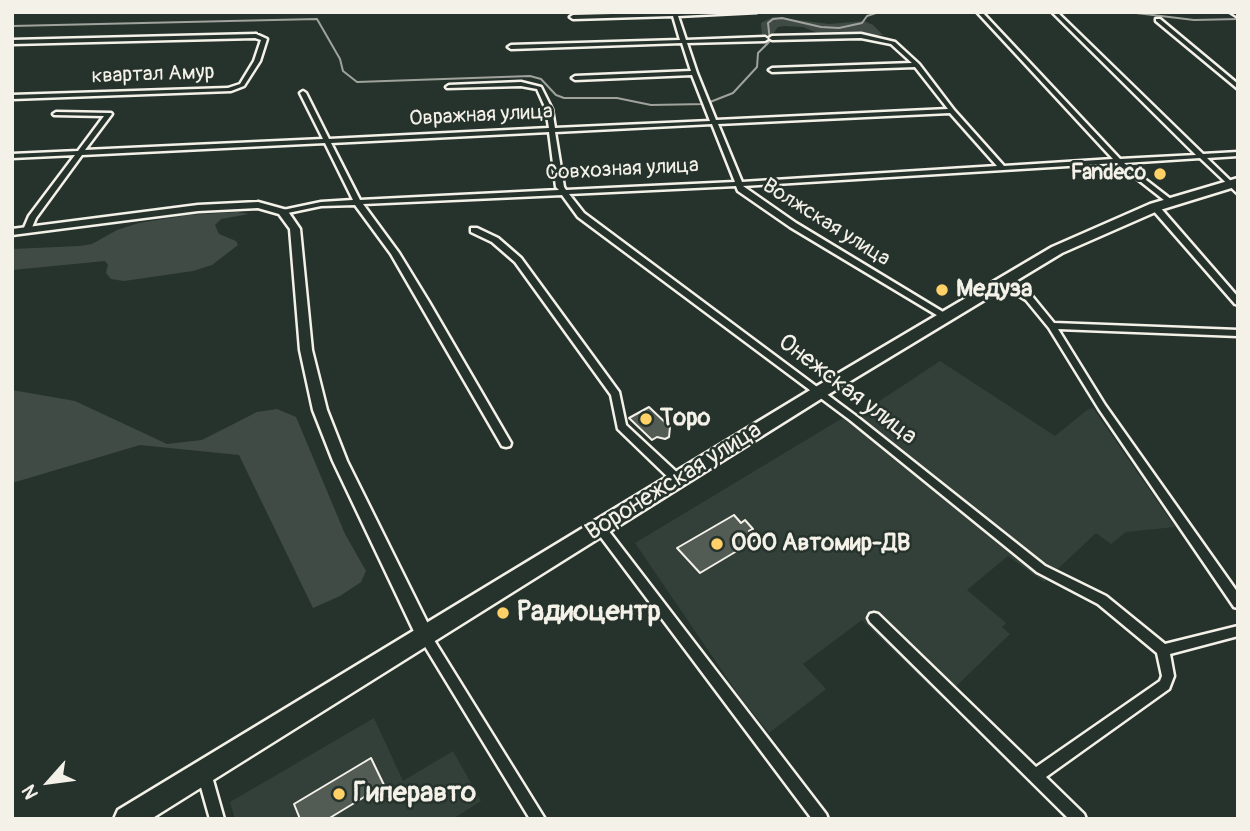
<!DOCTYPE html>
<html>
<head>
<meta charset="utf-8">
<style>
  body { margin:0 }
  #map { position:relative; width:1250px; height:831px; overflow:hidden; background:#26332d; font-family:Pangolin,sans-serif }
  canvas { display:block }
  .frame { position:absolute; inset:0; border:14px solid #f4f1e8; pointer-events:none }
  .north { position:absolute; left:14px; top:747px; width:70px; height:70px; -webkit-text-stroke:5px #26332d; paint-order:stroke; rotate:242deg; font-size:19px; font-weight:700; line-height:28px; text-align:center; color:#f4f1e8 }
  .north::after { content:''; display:block; margin:auto; width:24px; height:32px; background:#f4f1e8; clip-path:polygon(50% 0,100% 100%,50% 72%,0 100%) }
</style>
</head>
<body>
<div id="map">
<canvas width="1250" height="831"></canvas>
<div class="frame"></div>
<div class="north">N</div>
</div>
<script>
const g = document.querySelector('canvas').getContext('2d');
g.lineJoin = 'round';
function paint(path, color) {
  g.fillStyle = color;
  g.fill(path, 'evenodd');
}
function poly(rows) {
  const path = new Path2D();
  for (const r of rows) {
    path.moveTo(r[0], r[1]);
    for (let i = 2; i < r.length; i += 2) path.lineTo(r[i], r[i + 1]);
  }
  return path;
}
function strokePath(path, color, width, dash) {
  g.strokeStyle = color;
  g.lineWidth = width;
  g.lineCap = dash ? 'butt' : 'round';
  g.setLineDash(dash || []);
  g.stroke(path);
}
function write(font, color, halo, rows, align = 'center') {
  g.font = font + ' Pangolin,sans-serif';
  g.lineWidth = 5;
  g.setLineDash([]);
  g.textBaseline = 'middle';
  g.strokeStyle = halo;
  g.fillStyle = color;
  for (const [text, x, y, turn = 0] of rows) {
    g.save();
    g.translate(x, y);
    g.rotate((+turn || 0) * Math.PI / 180);
    g.textAlign = isNaN(turn) ? turn : align;
    if (halo) g.strokeText(text, 0, 0);
    g.fillText(text, 0, 0);
    g.restore();
  }
}
paint(poly([
  [940,361,1055,436,1087,410,1093,408,1175,527,1126,532,1111,544,1096,533,1044,582,1008,556,967,590,1006,623,1002,627,1010,634,943,699,862,620,803,664,826,689,769,733,740,697,635,543,841,419,857,416],
  [374,718,403,781,453,751,481,801,453,819,235,819,230,802]
]), '#333f39');
paint(poly([
  [773,17,829,24,864,21,873,25,883,35,823,35,803,27,785,26,778,27,772,35,762,35,761,23],
  [237,212,249,214,221,219,215,225,219,234,236,241,238,245,212,265,193,271,124,281,111,279,106,273,108,265,105,261,12,270,12,249,80,246,92,244,117,230,139,223,188,215],
  [12,390,75,401,167,444,202,440,257,412,277,409,296,417,345,534,366,571,361,582,340,596,313,608,239,455,140,445,12,483]
]), '#414b45');
strokePath(poly([
  [1128,12,1194,20,1238,19],
  [12,26,317,19,340,59,343,71,357,82,530,76,541,79,556,95,564,98,617,98,651,105,705,104,733,93,757,67,758,53,770,41,768,23,773,19,782,18,821,27,839,28,862,23,867,16,879,12]
]), '#9fa39b', 2);
const building = poly([
  [649,407,670,427,669,437,665,439,657,437,652,440,629,418,649,407],
  [734,515,741,523,745,520,753,529,749,531,757,539,700,573,677,548,734,515],
  [371,758,384,785,328,819,300,819,294,804,371,758]
]);
paint(building, '#525c55');
strokePath(building, '#f4f1e8', 2);
const street = poly([
  [689,12,757,12,678,16,686,40,765,37,768,39,765,41,687,43,697,73,716,120,948,109,915,67,772,72,769,70,772,68,912,63,891,44,861,38,772,40,769,38,772,36,861,34,895,42,919,64,954,110,1004,166,1113,159,977,12,982,12,1120,159,1196,155,1052,12,1057,12,1203,154,1238,152,1238,156,1207,158,1238,188,1238,194,1200,158,1124,163,1172,200,1172,204,1169,204,1117,163,743,186,796,223,948,315,949,317,948,319,945,320,790,227,738,191,736,186,569,194,584,213,856,416,1045,566,1106,596,1165,644,1238,626,1238,636,1170,654,1174,676,1169,689,1046,777,1084,814,1086,819,1069,819,870,622,868,618,870,614,874,613,878,614,1036,767,1160,681,1162,676,1157,653,1098,604,1037,572,850,420,578,217,562,195,363,204,399,253,429,302,511,443,510,446,506,447,502,446,391,254,355,205,321,206,283,214,279,212,283,210,321,202,353,200,325,143,82,155,36,218,30,232,27,232,23,230,29,216,75,155,12,158,12,154,78,151,104,116,54,115,53,114,56,112,111,113,112,114,85,150,323,139,300,93,303,91,306,93,329,139,549,128,546,109,537,89,521,86,447,88,446,87,449,85,521,82,541,87,552,109,555,128,710,121,692,75,575,80,572,78,575,76,691,71,682,43,511,49,508,47,511,45,680,40,673,16,573,19,570,17,573,15,689,12],
  [950,113,997,166,742,182,718,124,950,113],
  [712,124,735,182,566,190,564,187,555,132,712,124],
  [549,132,556,187,559,190,360,200,331,143,549,132],
  [1230,12,1236,12,1238,14,1238,17,1230,12],
  [1156,19,1160,19,1238,84,1238,89,1156,21,1156,19],
  [256,34,267,39,260,61,244,86,231,91,12,99,12,95,228,88,240,84,254,61,261,40,255,38,12,44,12,40,256,34],
  [1152,205,1158,205,1238,297,1238,305,1235,304,1152,209,1152,205],
  [471,228,477,228,498,238,521,258,619,392,626,425,682,477,683,480,682,483,674,483,618,429,611,395,515,262,492,242,471,232,471,228],
  [1000,280,1006,280,1032,296,1054,323,1238,330,1238,336,1058,329,1105,405,1238,593,1238,608,1234,607,1099,409,1049,328,1026,300,1000,284,1000,280],
  [601,525,605,526,826,814,828,819,812,819,597,532,596,529,597,526,601,525],
  [425,631,429,632,545,819,530,819,421,640,419,636,421,632,425,631],
  [204,766,209,768,211,773,224,819,210,819,197,773,199,768,204,766]
]);
const secondary = poly([
  [258,202,287,210,300,229,312,350,327,410,347,461,434,636,431,642,425,644,419,642,333,461,313,410,300,350,290,229,279,214,258,208,198,211,12,235,12,229,198,205,258,202]
]);
const highway = poly([
  [1238,178,1238,186,1160,210,1062,253,824,397,151,819,114,819,118,810,812,389,1052,247,1150,204,1238,178]
]);
strokePath(street, '#f4f1e8', 5);
strokePath(secondary, '#f4f1e8', 5);
strokePath(highway, '#f4f1e8', 5);
paint(street, '#26332d');
paint(secondary, '#26332d');
paint(highway, '#26332d');
for (const [x, y, r, color] of [
  [1160,174,7,"#ffd166"],
  [942,290,7,"#ffd166"],
  [646,419,7,"#ffd166"],
  [717,544,7,"#ffd166"],
  [503,613,7,"#ffd166"],
  [339,794,7,"#ffd166"]
]) {
  const dot = new Path2D();
  dot.arc(x, y, r, 0, 2 * Math.PI);
  g.fillStyle = color;
  g.fill(dot);
  strokePath(dot, '#26332d', 2.5);
}
write('21px', '#f4f1e8', '#26332d', [
  ["квартал Амур",153,75,-2],
  ["Овражная улица",481,116,-3],
  ["Совхозная улица",622,170,-3],
  ["Волжская улица",826,223,32]
]);
write('bold 21px', '#f4f1e8', '#26332d', [
  ["Fandeco",1146,174]
], 'right');
write('bold 24px', '#f4f1e8', '#26332d', [
  ["Медуза",956,290],
  ["Торо",660,419],
  ["ООО Автомир-ДВ",731,544]
], 'left');
write('24px', '#f4f1e8', '#26332d', [
  ["Онежская улица",847,390,37],
  ["Воронежская улица",674,482,-32]
]);
write('bold 28px', '#f4f1e8', '#26332d', [
  ["Радиоцентр",517,613],
  ["Гиперавто",353,794]
], 'left');
</script>
</body>
</html>
